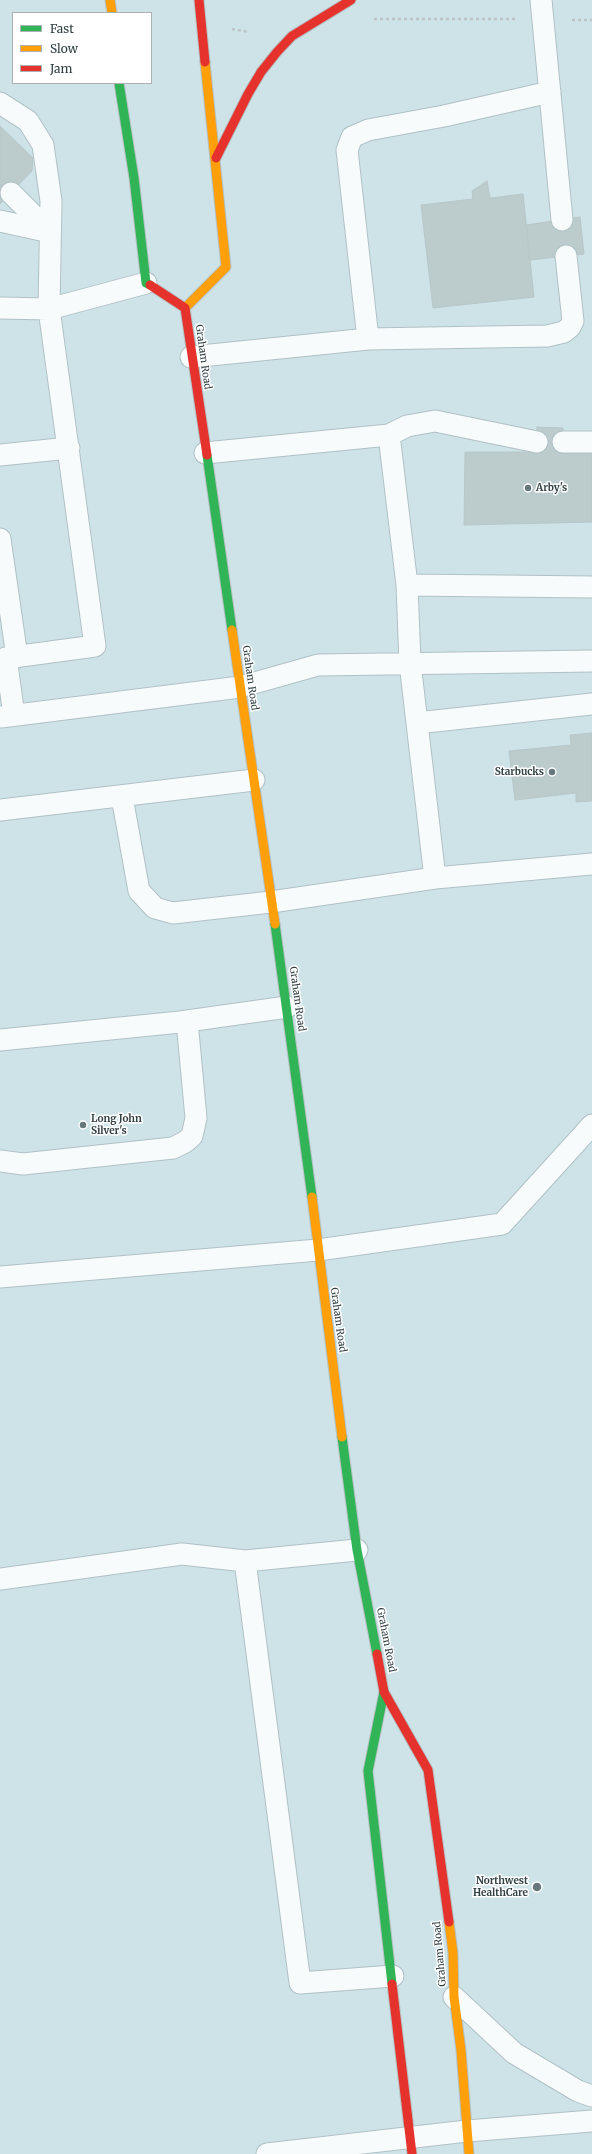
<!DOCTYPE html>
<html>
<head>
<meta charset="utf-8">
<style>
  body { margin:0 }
  #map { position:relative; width:592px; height:2154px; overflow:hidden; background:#cee3e8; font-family:Merriweather,serif }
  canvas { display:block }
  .legend { position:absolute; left:12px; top:12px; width:140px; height:72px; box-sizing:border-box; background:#fff; border:1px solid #acb2b3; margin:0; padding:5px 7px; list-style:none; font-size:12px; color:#303f42 }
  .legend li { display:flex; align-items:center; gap:8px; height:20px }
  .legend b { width:20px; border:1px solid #acb2b3 }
</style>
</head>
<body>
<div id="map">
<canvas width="592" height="2154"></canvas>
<ul class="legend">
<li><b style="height:5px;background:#30b455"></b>Fast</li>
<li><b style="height:5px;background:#ff9f0a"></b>Slow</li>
<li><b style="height:5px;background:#e5322d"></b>Jam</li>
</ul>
</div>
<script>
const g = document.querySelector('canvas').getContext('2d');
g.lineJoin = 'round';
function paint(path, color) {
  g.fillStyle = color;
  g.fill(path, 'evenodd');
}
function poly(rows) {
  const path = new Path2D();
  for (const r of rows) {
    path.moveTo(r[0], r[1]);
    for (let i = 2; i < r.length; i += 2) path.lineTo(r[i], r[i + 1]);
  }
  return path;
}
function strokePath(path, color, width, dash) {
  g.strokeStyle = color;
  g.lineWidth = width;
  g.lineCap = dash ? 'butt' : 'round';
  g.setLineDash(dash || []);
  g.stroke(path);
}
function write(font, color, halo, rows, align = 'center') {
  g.font = font + ' Merriweather,serif';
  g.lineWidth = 3;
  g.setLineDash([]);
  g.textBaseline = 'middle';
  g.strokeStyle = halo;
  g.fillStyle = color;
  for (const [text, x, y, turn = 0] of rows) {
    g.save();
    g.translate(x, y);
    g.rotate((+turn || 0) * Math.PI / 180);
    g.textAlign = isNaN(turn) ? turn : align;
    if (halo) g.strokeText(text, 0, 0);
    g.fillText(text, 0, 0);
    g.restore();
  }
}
const building = poly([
  [0,126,33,158,32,171,0,204,0,126],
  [487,181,490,198,523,194,534,297,433,308,421,205,473,199,472,191,487,181],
  [580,217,584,254,530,260,526,225,580,217],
  [537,427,563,428,563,453,592,453,592,522,464,525,465,452,537,452,537,427],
  [592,733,592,801,576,802,576,793,515,800,509,751,571,745,570,735,592,733]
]);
paint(building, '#bccccd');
strokePath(building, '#b7c7c9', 1);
const lane = poly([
  [541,0,562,220],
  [550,92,444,116,368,130,352,137,347,150,368,339,547,336,564,332,570,327,573,321,566,256],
  [0,103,28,121,43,145,51,201,49,309,95,646,6,658,14,715],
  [11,193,50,232],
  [0,221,50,232],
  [0,308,49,309,146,283],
  [191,357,368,339],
  [389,435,407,426,435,421,537,442],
  [563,442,592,442],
  [205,453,389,435,407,585,410,663,435,878,592,864],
  [0,455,69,448],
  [0,539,17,657],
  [407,585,592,587],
  [1,717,240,687,318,665,592,661],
  [417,723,592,704],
  [122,797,139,891,155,908,173,913,271,902,435,878],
  [0,810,254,780],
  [0,1040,180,1022,287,1007],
  [0,1161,23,1164,173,1148,185,1142,192,1136,196,1118,187,1021],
  [0,1277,318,1250,502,1224,592,1125],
  [357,1550,245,1561,300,1983,393,1976],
  [0,1579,182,1554,245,1561],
  [454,1997,514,2053,578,2091,592,2096],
  [267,2154,467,2131,592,2121]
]);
const fast = poly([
  [119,83,134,178,146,283,150,285],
  [207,455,232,630],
  [275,924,312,1197],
  [342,1437,357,1550,377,1654],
  [384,1692,368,1771,392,1984]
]);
const slow = poly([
  [110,0,112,13],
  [185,308,226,267,205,62],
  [232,630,275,924],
  [312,1197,342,1437],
  [449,1922,453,1953,454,1997,461,2050,469,2154]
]);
const jam = poly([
  [199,0,205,62],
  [216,158,248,94,261,72,277,52,292,36,351,0],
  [150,285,185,308,207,455],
  [377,1654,384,1692,428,1770,449,1922],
  [392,1984,412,2154]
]);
strokePath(lane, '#b0c1c5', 23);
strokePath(fast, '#b5c0c3', 11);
strokePath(slow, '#b5c0c3', 11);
strokePath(jam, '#b5c0c3', 11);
strokePath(poly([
  [374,19,515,19],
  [572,20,592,20],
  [232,29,249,32]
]), '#bcc3c4', 2.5, [3, 3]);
strokePath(lane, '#f8fbfc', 21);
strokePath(fast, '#30b455', 9);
strokePath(slow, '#ff9f0a', 9);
strokePath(jam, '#e5322d', 9);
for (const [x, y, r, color] of [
  [528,488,4,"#67787c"],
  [552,772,4,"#67787c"],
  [83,1125,4,"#67787c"],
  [537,1887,5,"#67787c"]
]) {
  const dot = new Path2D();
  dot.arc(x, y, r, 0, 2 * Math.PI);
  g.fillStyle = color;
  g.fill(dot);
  strokePath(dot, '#fff', 1.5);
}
write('10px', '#303f42', '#fff', [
  ["Graham Road",203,357,82],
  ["Graham Road",250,678,82],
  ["Graham Road",297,999,82],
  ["Graham Road",338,1320,82],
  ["Graham Road",386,1640,79],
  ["Graham Road",440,1954,-95]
]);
write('bold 10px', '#303f42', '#fff', [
  ["Arby's",536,488],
  ["Starbucks",544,772,"right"],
  ["Long John",91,1119],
  ["Silver's",91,1131],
  ["Northwest",528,1881,"right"],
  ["HealthCare",528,1893,"right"]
], 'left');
</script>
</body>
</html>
